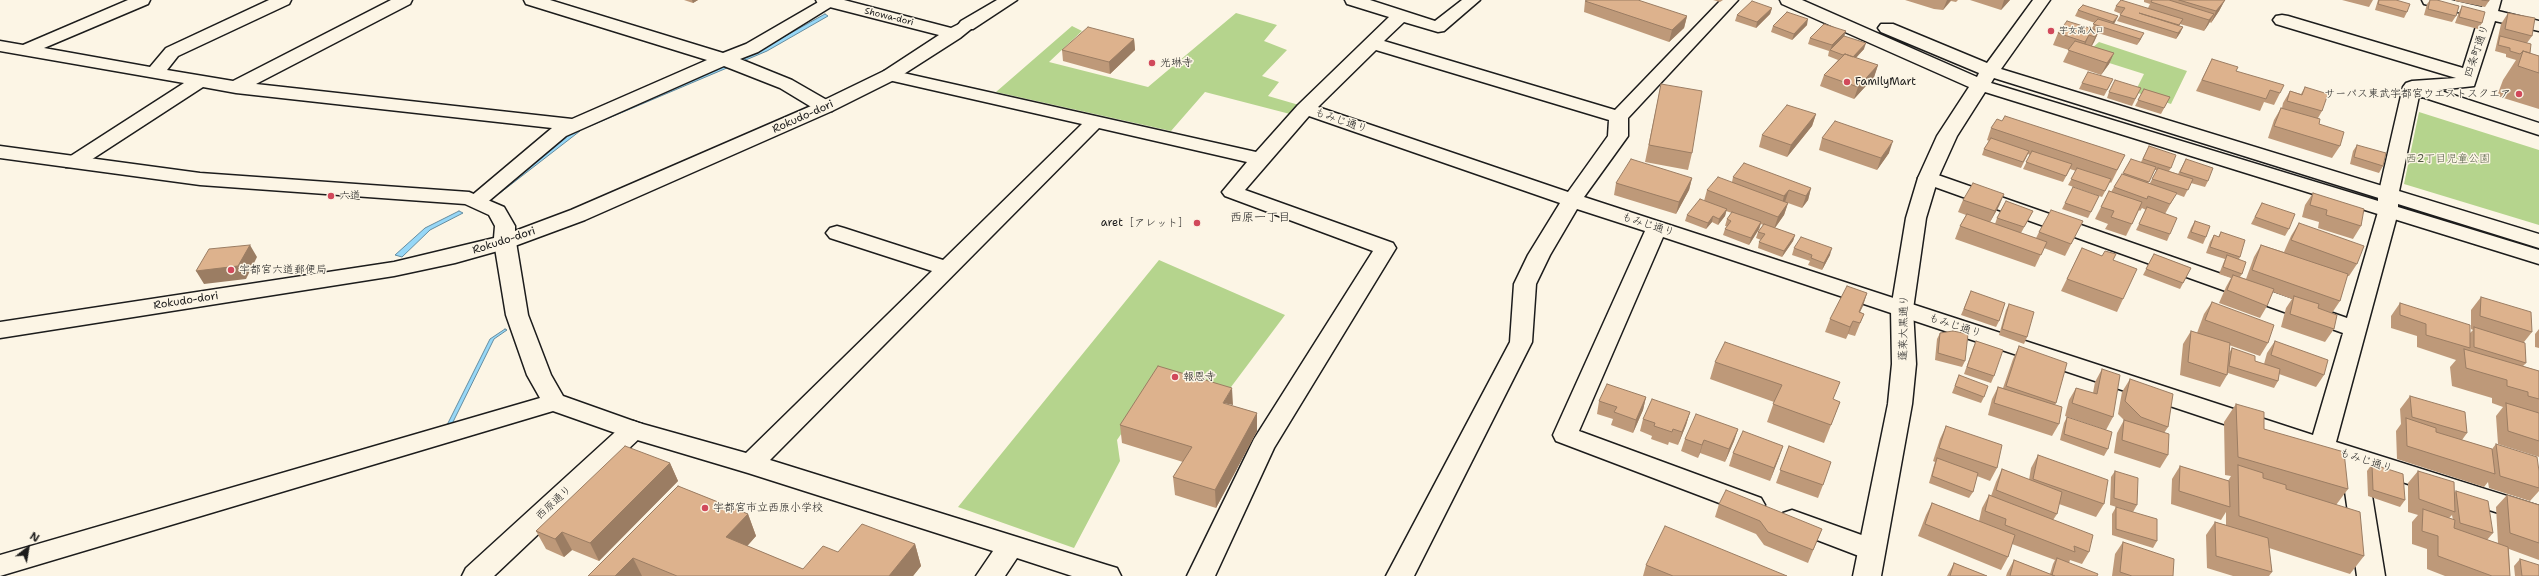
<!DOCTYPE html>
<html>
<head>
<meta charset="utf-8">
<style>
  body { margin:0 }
  #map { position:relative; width:2539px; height:576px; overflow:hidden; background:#fcf5e5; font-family:"Shantell Sans",sans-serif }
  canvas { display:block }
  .north { position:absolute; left:8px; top:528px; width:40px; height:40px; -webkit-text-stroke:3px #fcf5e5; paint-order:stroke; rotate:31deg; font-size:11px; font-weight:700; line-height:16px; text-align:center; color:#1c1c1c }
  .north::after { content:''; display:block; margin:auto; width:14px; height:18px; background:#1c1c1c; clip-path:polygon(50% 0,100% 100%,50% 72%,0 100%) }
</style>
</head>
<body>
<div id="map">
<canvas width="2539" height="576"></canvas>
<div class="north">N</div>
</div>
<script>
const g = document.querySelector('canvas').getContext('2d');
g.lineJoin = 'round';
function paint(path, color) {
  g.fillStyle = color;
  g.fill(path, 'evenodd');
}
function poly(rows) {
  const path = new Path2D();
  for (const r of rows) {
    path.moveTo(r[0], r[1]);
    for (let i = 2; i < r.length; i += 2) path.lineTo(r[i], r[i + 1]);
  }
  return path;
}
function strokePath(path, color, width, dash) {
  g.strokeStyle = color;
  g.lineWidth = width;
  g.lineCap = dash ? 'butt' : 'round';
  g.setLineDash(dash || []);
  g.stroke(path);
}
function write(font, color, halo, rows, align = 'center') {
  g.font = font + ' "Shantell Sans","Klee One",sans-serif';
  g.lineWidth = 3;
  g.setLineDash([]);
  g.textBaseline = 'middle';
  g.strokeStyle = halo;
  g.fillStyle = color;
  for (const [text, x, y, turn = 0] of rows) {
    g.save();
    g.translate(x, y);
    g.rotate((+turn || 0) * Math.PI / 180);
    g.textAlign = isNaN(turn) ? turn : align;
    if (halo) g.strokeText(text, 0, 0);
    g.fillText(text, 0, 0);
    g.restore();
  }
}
paint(poly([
  [1236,13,1277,25,1264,41,1287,50,1262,76,1279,82,1268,96,1299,105,1290,114,1205,92,1171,131,996,92,1072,26,1082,31,1049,62,1148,87],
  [2099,42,2187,71,2171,104,2135,92,2144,74,2084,55],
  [2419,112,2539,150,2539,225,2404,184],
  [1159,260,1285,315,1222,399,1158,380,1117,440,1120,461,1074,548,958,507]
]), '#b5d48d');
const water = poly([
  [825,14,828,16,767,51,590,126,585,123,760,50,825,14],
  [574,130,580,131,500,193,493,192,574,130],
  [459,211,463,213,430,230,402,257,395,255,425,228,459,211],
  [505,329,507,330,494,339,452,424,447,425,490,339,505,329]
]);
paint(water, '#96d7f7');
strokePath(water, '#658c9f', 1);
const minor = poly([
  [128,0,150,0,148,4,44,48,150,67,166,48,269,0,291,0,289,4,178,56,167,70,233,81,391,0,412,0,410,4,256,84,572,119,707,60,526,4,524,0,550,0,723,53,746,44,822,0,842,0,758,52,740,59,792,80,832,103,834,107,832,111,818,111,780,88,724,66,566,136,484,205,477,207,470,205,467,201,470,197,552,128,236,93,203,87,80,167,66,167,63,163,66,159,184,83,0,51,0,41,23,45,128,0],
  [997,0,1017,0,973,29,961,29,958,25,961,21,997,0],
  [1345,0,1370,0,1435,21,1462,0,1480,0,1444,31,1438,32,1404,22,1384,41,1615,110,1721,0,1738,0,1628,118,1628,136,1584,197,2313,435,2343,333,1921,182,1918,178,1921,174,1935,174,2347,318,2378,212,2378,196,2403,87,2406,83,2412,81,2456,78,2276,24,2273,20,2276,16,2282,15,2288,16,2463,68,2479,17,2424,4,2422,0,2451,0,2482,7,2485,0,2501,0,2498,11,2539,21,2539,31,2495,21,2474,86,2438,90,2539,123,2539,135,2419,96,2398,196,2398,212,2336,442,2539,506,2539,526,2368,471,2385,576,2357,576,2341,463,1663,237,1579,431,1761,498,1765,505,1761,512,1752,515,1743,512,1556,441,1553,435,1645,231,1577,209,1550,255,1536,284,1532,342,1414,576,1386,576,1510,342,1514,284,1528,255,1560,203,1309,116,1245,190,1393,243,1396,248,1274,448,1215,576,1187,576,1254,439,1373,251,1225,196,1222,192,1247,162,1099,128,770,460,1107,565,1117,568,1121,576,1072,576,1017,558,1005,576,976,576,993,551,748,473,624,436,553,411,0,576,0,555,540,398,527,375,506,315,494,242,498,237,505,235,512,237,516,242,528,315,551,375,563,396,639,423,746,453,932,271,830,238,826,233,830,228,837,226,844,228,943,260,1082,124,884,79,881,75,884,71,890,70,1256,152,1298,105,1389,17,1347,4,1345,0],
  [1376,50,1609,120,1608,136,1568,192,1318,107,1376,50],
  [1792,510,1881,542,1885,550,1881,558,1872,561,1783,527,1779,520,1783,513,1792,510]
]);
const tertiary = poly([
  [816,0,844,0,951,28,967,20,973,21,976,25,960,38,896,79,832,111,585,220,512,247,455,263,394,276,0,338,0,322,394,262,494,238,495,226,489,215,465,204,200,185,0,158,0,146,200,173,469,192,504,207,515,226,515,231,571,210,818,103,884,71,939,35,818,4,816,0],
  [1780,0,1802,0,1977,77,1979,73,1881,32,1878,28,1881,24,1893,24,1987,63,2033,0,2050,0,2001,69,2539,234,2539,248,1994,78,1991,83,2539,250,2539,264,1985,92,1957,136,1938,178,1926,218,1913,309,1916,364,1912,404,1881,576,1853,576,1888,404,1892,364,1891,309,1906,218,1918,178,1937,136,1969,87,1782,4,1780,0],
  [633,421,642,424,645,430,642,436,494,576,462,576,466,568,624,424,633,421]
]);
strokePath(minor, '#1c1c1c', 3);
strokePath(tertiary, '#1c1c1c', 3);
paint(minor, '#fcf5e5');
paint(tertiary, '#fcf5e5');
paint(poly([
  [684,0,698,0,693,3],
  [1713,0,1723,0,1720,2],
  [1905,0,1958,0,1956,2,1951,1,1943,10,1934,9],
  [1970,0,2010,0,2001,10],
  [2144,0,2225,0,2219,11,2211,23,2210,22,2204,31,2180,24,2179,26,2183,27,2180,33,2176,39,2117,21,2121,14,2114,11,2116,6,2148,8,2150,4,2144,2],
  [2342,0,2373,0,2369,7],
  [2378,0,2396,0,2407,12,2404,18,2375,10],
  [2430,0,2437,0,2456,16,2452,22,2424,15,2427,4],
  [2455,0,2489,0,2489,1,2485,7,2455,1],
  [1585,1,1687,16,1684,28,1669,42,1584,12],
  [2462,6,2482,23,2478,29,2455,23,2459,12],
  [1772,8,1770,14,1756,28,1735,21,1737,15],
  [2078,10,2118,16,2114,24,2141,39,2137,45,2098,33,2094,42,2092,46,2114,53,2109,64,2101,75,2063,62,2069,50,2053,45,2058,33,2092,28,2095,23,2075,16],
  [2508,13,2532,36,2527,43,2530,53,2539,56,2539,109,2497,96,2503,80,2516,60,2506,57,2506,54,2495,51,2501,24],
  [1807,25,1792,40,1771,32,1773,26],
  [1844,36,1864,49,1856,58,1878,65,1874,77,1854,99,1820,86,1824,75,1838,60,1828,56,1829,51,1808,44,1810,38],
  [1134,39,1135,50,1110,74,1063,61,1062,50],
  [2212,59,2280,93,2274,105,2264,102,2260,111,2196,91],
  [2082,83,2110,85,2104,96,2079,89],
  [1661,84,1692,153,1688,170,1645,162],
  [2305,87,2322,111,2318,118,2319,124,2340,146,2332,158,2268,138,2274,120,2281,108,2282,108,2283,103,2290,91,2301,94],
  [2141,88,2132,106,2107,98,2109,92],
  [2144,89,2170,97,2161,114,2135,106],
  [1816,114,1812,126,1787,157,1759,147,1762,135],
  [1991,128,2125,155,2111,183,2110,182,2102,197,2068,185,2076,171,2070,169,2063,182,2023,169,2030,155,2028,154,2021,168,1982,155,1984,149,1989,141,1987,140],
  [1822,138,1889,153,1877,170,1819,150],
  [2357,145,2383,166,2379,173,2350,164,2353,151],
  [2149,146,2171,168,2169,171,2178,174,2186,159,2208,181,2205,187,2191,183,2184,197,2176,194,2165,214,2170,234,2167,241,2136,230,2146,210,2142,208,2140,211,2139,210,2126,236,2105,229,2108,224,2095,219,2109,191,2111,192,2114,187,2123,174,2141,162],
  [2155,170,2157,170,2150,183,2148,183],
  [1733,177,1811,188,1808,200,1802,208,1788,203,1784,215,1775,228,1795,235,1793,241,1782,257,1758,248,1759,242,1761,240,1756,238,1758,232,1763,225,1761,224,1759,229,1749,245,1723,235,1725,229,1727,226,1725,226,1727,219,1732,213,1726,211,1725,216,1718,225,1712,222,1706,229,1685,221,1687,215,1704,201,1707,190,1732,182],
  [1692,178,1689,190,1676,214,1614,195,1616,183],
  [2313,193,2361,226,2353,239,2318,228,2319,222,2302,217,2305,205],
  [2004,194,1999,206,1990,222,1995,224,1997,218,2033,211,2021,233,2036,238,2039,232,2083,221,2065,256,2044,248,2035,267,1955,239,1960,226,1966,215,1958,212,1963,200],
  [2099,196,2088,218,2062,209,2065,203],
  [2262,203,2289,229,2285,236,2251,224],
  [2195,221,2206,237,2203,244,2187,238,2191,228],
  [2299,223,2357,264,2349,276,2347,276,2340,301,2332,313,2334,329,2325,342,2281,327,2286,308,2292,299,2273,292,2267,306,2260,318,2219,303,2226,287,2231,278,2219,274,2225,259,2206,253,2210,242,2214,235,2218,237,2221,232,2240,257,2239,259,2242,274,2240,277,2246,279,2254,257,2261,245,2284,252,2291,236],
  [1794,248,1830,255,1822,270,1808,265,1810,261,1792,255],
  [2082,248,2113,260,2123,299,2117,312,2061,291],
  [2154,254,2191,268,2180,289,2143,275],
  [1971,291,1999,321,1996,327,1961,315],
  [1867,293,1860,312,1864,314,1855,336,1848,334,1846,339,1825,332,1830,319],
  [2481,297,2532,332,2524,342,2526,363,2523,366,2539,371,2539,457,2498,444,2496,416,2503,407,2492,403,2492,398,2452,386,2450,367,2456,360,2417,347,2417,336,2391,328,2391,316,2400,303,2470,333,2473,330,2471,329,2471,310],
  [2212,302,2268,343,2260,356,2229,345,2229,353,2232,348,2255,361,2264,364,2267,353,2275,341,2324,375,2316,387,2279,374,2278,381,2274,388,2228,373,2227,375,2220,387,2180,375,2183,344,2191,331,2205,336,2197,333,2204,314],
  [2009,304,2027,337,2024,344,1999,335,2006,310],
  [2539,329,2539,348,2535,347,2535,334],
  [1940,333,1965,361,1962,367,1935,360,1937,339],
  [1976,341,1994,376,1991,383,1964,374,1973,348],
  [2019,346,2056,403,2055,405,2059,424,2052,436,1988,415,1992,399,1998,387,2003,388,2013,359],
  [1715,362,1840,402,1824,443,1767,422,1774,402,1710,379],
  [2102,369,2113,417,2106,430,2065,416,2069,400,2076,388,2093,393,2095,382],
  [1959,375,1984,397,1981,403,1952,393],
  [2130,379,2168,427,2164,433,2168,455,2160,468,2114,453,2117,433,2124,420,2118,414,2122,392],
  [2410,396,2467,433,2462,440,2492,449,2496,444,2539,471,2539,491,2530,501,2489,488,2488,482,2484,487,2397,459,2396,431,2401,424,2400,409],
  [1646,397,1643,410,1633,433,1611,425,1613,419,1597,414,1599,401],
  [2236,404,2264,429,2348,489,2336,505,2364,556,2350,574,2269,548,2272,572,2269,576,2233,576,2207,568,2206,535,2215,522,2226,525,2226,512,2221,520,2171,504,2172,479,2180,466,2228,481,2231,476,2225,475,2224,422],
  [1233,406,1257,413,1257,431,1216,508,1175,495,1173,477,1183,462,1122,443,1120,425],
  [1690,412,1686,425,1678,445,1669,442,1668,445,1651,439,1652,436,1640,431,1643,419],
  [2067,417,2108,449,2104,456,2060,440,2064,423],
  [1946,426,1997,468,1990,481,1977,476,1973,492,1969,498,1929,483,1935,462,1933,461,1940,439],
  [1738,429,1734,441,1725,462,1700,453,1698,458,1681,451,1685,439],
  [1783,446,1770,481,1729,466,1733,453],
  [1789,446,1823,485,1818,498,1776,483],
  [2038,455,2104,504,2096,517,2059,504,2057,514,2053,520,2089,552,2082,564,2070,560,2069,563,2097,576,2006,576,2007,573,2014,560,2050,574,2053,564,2055,560,2012,544,2008,557,2001,570,1918,536,1926,515,1932,503,1979,521,1982,508,1989,495,1991,496,1996,482,2002,469,2029,480,2031,468],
  [670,463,678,481,599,561,572,550,564,557,546,549,536,531],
  [2372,464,2405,500,2400,507,2368,496,2367,471],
  [2115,471,2137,505,2133,512,2110,505,2111,477],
  [2418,471,2454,493,2456,491,2493,533,2487,540,2498,543,2496,507,2507,495,2539,505,2539,560,2509,549,2510,576,2445,576,2427,569,2427,549,2412,544,2412,522,2418,515,2408,512,2408,483],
  [2452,515,2453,520,2449,518],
  [678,486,748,514,756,536,747,546,803,569,838,552,915,544,921,566,913,576,588,576],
  [1719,504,1822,529,1808,563,1764,545,1756,534,1715,517],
  [2116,507,2157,541,2153,548,2112,535,2112,514],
  [2123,542,2173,576,2112,576,2115,554],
  [2520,559,2539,576,2515,576,2514,566],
  [1954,563,1987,576,1947,576],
  [1646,565,1787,576,1643,576]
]), '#be9979');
paint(poly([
  [692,0,698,0,693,3],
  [1947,0,1951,0,1943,10],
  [2004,0,2010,0,2001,10],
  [2225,0,2219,11,2211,23,2216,11],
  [1772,8,1770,14,1756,28,1757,22],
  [2214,14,2208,25,2204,31,2209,20],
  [1687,16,1684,28,1669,42,1672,30],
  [2118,16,2115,22,2110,28,2113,22],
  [1808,19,1807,25,1792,40,1794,34],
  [2183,27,2180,33,2176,39,2178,33],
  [1846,31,1844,37,1830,51,1832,45],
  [2099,31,2094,42,2090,48,2095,37],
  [2144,33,2141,39,2137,45,2140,39],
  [2089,35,2084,47,2080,53,2085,42],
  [1134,39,1135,50,1110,74,1109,62],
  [1866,43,1864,49,1850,64,1852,58],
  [2114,53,2109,64,2101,75,2107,63],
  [1878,65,1874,77,1854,99,1858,87],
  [1816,114,1812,126,1787,157,1791,145],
  [1893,141,1889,153,1877,170,1881,158],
  [1692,178,1689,190,1676,214,1679,202],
  [1811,188,1808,200,1802,208,1806,196],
  [1789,190,1785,202,1781,208,1784,196],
  [2004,194,1999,206,1989,224,1995,211],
  [1788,203,1784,215,1774,229,1778,217],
  [1727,209,1725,216,1718,225,1719,219],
  [1713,216,1712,222,1706,229,1708,223],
  [1761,222,1759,229,1749,245,1751,238],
  [1795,235,1793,241,1782,257,1784,251],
  [250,245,257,257,246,279,204,284,196,271],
  [1832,248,1830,255,1822,270,1824,263],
  [1867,293,1863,306,1855,322,1859,312],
  [1853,321,1848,334,1846,339,1850,327],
  [1232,388,1233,405,1223,403],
  [1646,397,1643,410,1633,433,1636,420],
  [1690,412,1686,425,1678,445,1682,432],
  [1257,413,1257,431,1216,508,1215,490],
  [1738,429,1734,441,1725,462,1729,449],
  [1704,440,1700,453,1698,458,1702,445],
  [1783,446,1779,458,1770,481,1774,468],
  [670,463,678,481,599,561,590,543],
  [748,514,756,536,735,560,726,537],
  [562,532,572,550,564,557,555,539],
  [915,544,921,566,913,576,889,576],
  [633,558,642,576,615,576]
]), '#9b7d63');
const building = poly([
  [1587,0,1638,0,1687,16,1672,30,1585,1,1587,0],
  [2121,0,2183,19,2179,25,2139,13,2183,27,2178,33,2120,15,2125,8,2116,6,2121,0],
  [2152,0,2169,0,2214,14,2209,20,2151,2,2152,0],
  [2179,0,2225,0,2216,11,2179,0],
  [2379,0,2396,0,2410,4,2407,12,2378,4,2379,0],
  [2430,0,2437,0,2459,6,2456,16,2428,9,2430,0],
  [2482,0,2489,0,2489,1,2482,0],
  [1752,1,1772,8,1757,22,1737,15,1752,1],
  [2083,5,2118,16,2113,22,2078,10,2083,5],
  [2462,6,2485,12,2482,23,2459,17,2462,6],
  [1787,12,1808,19,1794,34,1773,26,1787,12],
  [2508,13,2535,18,2532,36,2505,29,2508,13],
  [2098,19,2144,33,2140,39,2093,24,2098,19],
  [2067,21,2099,31,2095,37,2089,35,2085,42,2058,33,2067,21],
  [1824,24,1846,31,1832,45,1810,38,1824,24],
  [1088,27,1134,39,1109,62,1062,50,1088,27],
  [1844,36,1866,43,1853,57,1845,54,1843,55,1830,50,1844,36],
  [2500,36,2531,44,2530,53,2523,51,2520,54,2510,51,2510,48,2498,45,2500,36],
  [2075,41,2114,53,2107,63,2068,50,2075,41],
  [2523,51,2539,56,2539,73,2518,66,2523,51],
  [1845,54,1878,65,1858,87,1824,75,1845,54],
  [2212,59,2238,67,2236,71,2284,85,2280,93,2270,90,2266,99,2202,80,2212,59],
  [2088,72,2113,79,2107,90,2082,83,2088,72],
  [2115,80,2141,88,2135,99,2109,92,2115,80],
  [1661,84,1702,91,1692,153,1649,145,1661,84],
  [2305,87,2328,94,2322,111,2287,101,2290,91,2302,95,2305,87],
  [2144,89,2170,97,2164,108,2138,100,2144,89],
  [1787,105,1816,114,1791,145,1762,135,1787,105],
  [2281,108,2320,119,2319,124,2344,132,2340,146,2274,126,2281,108],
  [2005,116,2125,155,2117,170,1991,128,1997,119,2002,121,2005,116],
  [1835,121,1893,141,1881,158,1822,138,1835,121],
  [1991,138,2029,151,2023,162,1984,149,1991,138],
  [2357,145,2386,153,2383,166,2354,157,2357,145],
  [2149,146,2176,155,2171,168,2143,159,2149,146],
  [2032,151,2072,164,2066,176,2026,162,2032,151],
  [1631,159,1692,178,1679,202,1616,183,1631,159],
  [2131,159,2156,167,2149,182,2123,173,2131,159],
  [2186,159,2213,168,2208,181,2180,172,2186,159],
  [1744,163,1811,188,1806,196,1789,190,1784,196,1733,177,1744,163],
  [2077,168,2111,179,2105,191,2071,179,2077,168],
  [2158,168,2193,179,2188,190,2152,179,2158,168],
  [2122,174,2177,193,2170,204,2148,196,2147,199,2114,187,2122,174],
  [1718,177,1788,203,1778,217,1707,190,1718,177],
  [1973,183,2004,194,1995,211,1963,200,1973,183],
  [2073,187,2099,196,2091,212,2065,203,2073,187],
  [2109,191,2142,202,2132,224,2111,217,2114,211,2101,207,2109,191],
  [2313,193,2364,209,2361,226,2326,215,2327,210,2310,205,2313,193],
  [1700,199,1727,209,1719,219,1713,216,1708,223,1687,215,1700,199],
  [2006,201,2033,211,2024,227,1997,218,2006,201],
  [2262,203,2295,214,2289,229,2255,217,2262,203],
  [2147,207,2177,218,2170,234,2139,224,2147,207],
  [2051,210,2083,221,2071,244,2039,232,2051,210],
  [1732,212,1761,222,1751,238,1725,229,1731,221,1727,219,1732,212],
  [1967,214,2047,242,2041,255,1960,226,1967,214],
  [2195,221,2210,226,2206,237,2191,232,2195,221],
  [2299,223,2364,246,2357,264,2291,240,2299,223],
  [1764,224,1795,235,1784,251,1759,242,1765,234,1758,232,1764,224],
  [2221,232,2245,240,2240,257,2210,247,2214,235,2219,237,2221,232],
  [1801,237,1832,248,1824,263,1811,258,1812,255,1794,248,1801,237],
  [250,245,238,266,196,271,209,249,250,245],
  [2261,245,2348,274,2340,301,2252,270,2261,245],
  [2082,248,2102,256,2105,251,2116,254,2113,260,2137,269,2123,299,2067,279,2082,248],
  [2154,254,2191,268,2183,283,2146,269,2154,254],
  [2227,255,2246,262,2242,274,2223,267,2227,255],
  [2233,275,2274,289,2267,306,2227,290,2233,275],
  [1847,286,1867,293,1859,312,1864,314,1860,323,1853,321,1850,327,1830,319,1847,286],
  [1971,291,2005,303,1999,321,1964,309,1971,291],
  [2294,296,2319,304,2318,308,2337,315,2334,329,2290,314,2294,296],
  [2481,297,2531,312,2532,332,2480,316,2481,297],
  [2212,302,2274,325,2268,343,2205,320,2212,302],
  [2400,303,2470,325,2470,348,2426,335,2426,324,2400,315,2400,303],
  [2009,304,2034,312,2027,337,2002,329,2009,304],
  [2474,327,2525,343,2526,363,2474,347,2474,327],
  [1953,331,1968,334,1965,361,1938,353,1940,333,1953,331],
  [2191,331,2230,343,2227,375,2188,362,2191,331],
  [1976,341,2003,350,1994,376,1967,367,1976,341],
  [2275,341,2328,360,2324,375,2271,355,2275,341],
  [1725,342,1840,382,1833,399,1840,402,1831,425,1773,404,1782,385,1715,362,1725,342],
  [2019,346,2067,363,2056,403,2006,386,2019,346],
  [2232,348,2255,356,2255,361,2280,369,2278,381,2229,366,2232,348],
  [2464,349,2539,371,2539,399,2528,396,2528,392,2507,386,2507,380,2466,368,2464,349],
  [1158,366,1232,388,1223,403,1257,413,1215,490,1173,477,1192,447,1120,425,1158,366],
  [2102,369,2120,375,2113,417,2072,403,2076,388,2097,394,2102,369],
  [1959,375,1988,386,1984,397,1955,386,1959,375],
  [2130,379,2173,394,2168,427,2141,417,2125,401,2130,379],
  [1607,384,1646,397,1636,420,1614,412,1617,407,1599,401,1607,384],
  [1998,387,2062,407,2059,424,1994,403,1998,387],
  [2410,396,2465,412,2467,433,2412,417,2410,396],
  [1652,399,1690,412,1682,432,1673,429,1672,432,1654,426,1655,423,1643,419,1652,399],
  [2506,403,2539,413,2539,441,2508,431,2506,403],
  [2236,404,2264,412,2264,429,2344,452,2348,489,2238,457,2236,404],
  [1696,414,1738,429,1729,449,1704,440,1702,445,1685,439,1696,414],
  [2067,417,2112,432,2108,449,2064,434,2067,417],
  [2406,418,2436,428,2436,432,2492,449,2495,474,2407,446,2406,418],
  [2124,420,2169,434,2168,455,2122,440,2124,420],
  [1946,426,2002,445,1997,468,1939,448,1946,426],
  [1743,431,1783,446,1774,468,1733,453,1743,431],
  [2496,444,2537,457,2539,471,2539,488,2500,476,2496,444],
  [625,446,670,463,590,543,562,532,555,539,536,531,625,446],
  [1789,446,1831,462,1823,485,1780,470,1789,446],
  [2038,455,2108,480,2104,504,2033,479,2038,455],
  [1937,458,1978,473,1973,492,1932,476,1937,458],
  [2372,464,2403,474,2405,500,2373,490,2372,464],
  [2238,465,2263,473,2263,478,2286,485,2286,489,2360,512,2364,556,2239,516,2238,465],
  [2180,466,2229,481,2230,507,2179,491,2180,466],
  [2002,469,2062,492,2057,514,1996,490,2002,469],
  [2115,471,2138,478,2137,505,2114,498,2115,471],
  [2418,471,2454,482,2455,512,2419,499,2418,471],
  [678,486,748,514,726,537,803,569,823,546,838,552,862,524,915,544,889,576,677,576,633,558,615,576,588,576,678,486],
  [1726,490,1822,529,1813,550,1768,532,1760,521,1719,504,1726,490],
  [2456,491,2488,501,2493,533,2460,523,2456,491],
  [1989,495,2093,535,2089,552,2074,546,2075,552,2005,525,2006,519,1985,511,1989,495],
  [2507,495,2539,505,2539,543,2510,533,2507,495],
  [1932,503,2015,535,2008,557,1925,524,1932,503],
  [2116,507,2157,519,2157,541,2116,529,2116,507],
  [2423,509,2455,520,2454,528,2508,547,2510,576,2492,576,2438,556,2438,536,2422,531,2423,509],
  [2215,522,2268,538,2272,572,2216,556,2215,522],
  [1665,526,1787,576,1673,576,1646,565,1665,526],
  [2123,542,2174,559,2173,576,2132,576,2120,572,2123,542],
  [2057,558,2098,574,2097,576,2055,576,2052,575,2057,558],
  [2520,559,2539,565,2539,576,2522,576,2520,559],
  [2014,560,2055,576,2010,576,2014,560],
  [1954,563,1987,576,1950,576,1954,563]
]);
paint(building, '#ddb28d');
strokePath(building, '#9b7d63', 1);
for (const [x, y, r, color] of [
  [2051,31,4,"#d1495b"],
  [1152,63,4,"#d1495b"],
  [1847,82,4,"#d1495b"],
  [2519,94,4,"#d1495b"],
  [331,196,4,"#d1495b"],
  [1197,223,4,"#d1495b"],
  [231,270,4,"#d1495b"],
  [1175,377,4,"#d1495b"],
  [705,508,4,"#d1495b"]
]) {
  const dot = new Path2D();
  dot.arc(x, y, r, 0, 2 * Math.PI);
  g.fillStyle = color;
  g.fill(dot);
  strokePath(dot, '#fcf5e5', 1.5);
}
write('9px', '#1c1c1c', '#fcf5e5', [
  ["Showa-dori",889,17,14]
]);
write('9px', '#1c1c1c', '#fcf5e5', [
  ["宇女高入口",2059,31]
], 'left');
write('11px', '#1c1c1c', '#fcf5e5', [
  ["四条町通り",2477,51,-71],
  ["Rokudo-dori",803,117,-24],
  ["もみじ通り",1341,121,19],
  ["もみじ通り",1648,225,18],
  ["Rokudo-dori",504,241,-18],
  ["Rokudo-dori",186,301,-9],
  ["もみじ通り",1955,326,18],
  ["蓬莱大黒通り",1904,328,-89],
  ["もみじ通り",2366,461,18],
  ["西原通り",554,503,-43]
]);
write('11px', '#1c1c1c', '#fcf5e5', [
  ["光琳寺",1160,63],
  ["FamilyMart",1855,82],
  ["サーパス東武宇都宮ウエストスクエア",2511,94,"right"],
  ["六道",339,196],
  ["aret［アレット］",1189,223,"right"],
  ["宇都宮六道郵便局",239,270],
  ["報恩寺",1183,377],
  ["宇都宮市立西原小学校",713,508]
], 'left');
write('11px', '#525c44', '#fcf5e5', [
  ["西2丁目児童公園",2448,159]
]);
write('12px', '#1c1c1c', '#fcf5e5', [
  ["西原一丁目",1260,218]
]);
</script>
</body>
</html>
